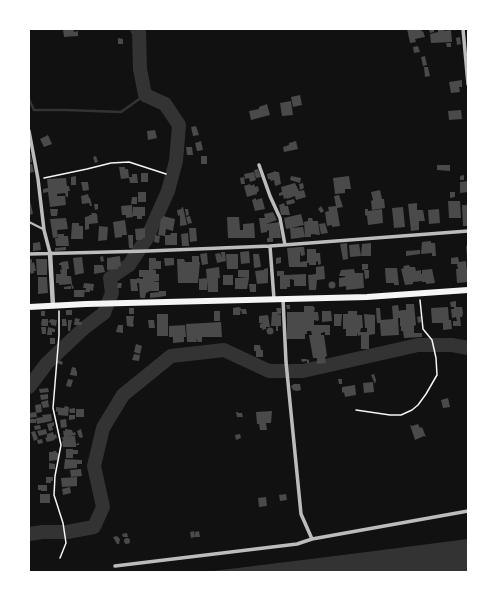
<!DOCTYPE html>
<html>
<head>
<meta charset="utf-8">
<style>
  body { margin:0 }
  #map { position:relative; width:497px; height:601px; overflow:hidden; background:#111; font-family:"DM Sans",sans-serif }
  canvas { display:block }
  .frame { position:absolute; inset:0; border:30px solid #fff; pointer-events:none }
</style>
</head>
<body>
<div id="map">
<canvas width="497" height="601"></canvas>
<div class="frame"></div>
</div>
<script>
const g = document.querySelector('canvas').getContext('2d');
g.lineJoin = 'round';
function paint(path, color) {
  g.fillStyle = color;
  g.fill(path, 'evenodd');
}
function poly(rows) {
  const path = new Path2D();
  for (const r of rows) {
    if (r.length === 3) {
      path.moveTo(r[0] + r[2], r[1]);
      path.arc(r[0], r[1], r[2], 0, 2 * Math.PI);
      continue;
    }
    path.moveTo(r[0], r[1]);
    for (let i = 2; i < r.length; i += 2) path.lineTo(r[i], r[i + 1]);
  }
  return path;
}
function strokePath(path, color, width, dash) {
  g.strokeStyle = color;
  g.lineWidth = width;
  g.lineCap = dash ? 'butt' : 'round';
  g.setLineDash(dash || []);
  g.stroke(path);
}
paint(poly([
  [468,539,468,572,205,572,343,555]
]), '#333');
strokePath(poly([
  [29,99,34,110,66,110,121,112,145,95]
]), '#333', 2.5);
strokePath(poly([
  [29,387,47,363,83,329,104,313,112,293,110,278,129,265,147,238,168,191,176,161,179,125,165,104,145,95,140,69,139,32,137,29],
  [29,534,43,532,67,532,94,527,103,507,94,466,103,428,123,395,171,356,224,350,269,371,303,371,418,345,452,345,468,348]
]), '#333', 14);
paint(poly([
  [63,29,73,29,74,32,78,31,78,36,64,37],
  [407,29,421,29,422,32,423,31,425,37,415,39,416,42,410,43],
  [429,29,434,29,434,32,430,33],
  [438,29,444,29,444,31,451,30,452,42,431,43,430,34,438,32],
  [460,37,461,44,457,45,456,38],
  [118,38,123,39,123,44,118,44],
  [446,43,451,43,451,47,447,47],
  [418,46,420,52,414,53,413,47],
  [425,56,427,65,423,66,421,57],
  [424,67,428,67,430,76,425,77],
  [462,80,462,87,459,87,460,92,451,93,449,82],
  [300,95,302,105,293,107,291,97],
  [291,101,293,115,282,116,280,103],
  [267,104,270,115,251,120,249,111,259,109,259,107],
  [461,110,462,119,449,120,448,111],
  [196,126,199,135,193,136,191,127],
  [155,130,157,138,148,140,147,131],
  [48,135,52,144,44,147,40,139],
  [201,141,203,150,197,151,195,143],
  [296,141,298,149,284,152,283,147,289,145,289,143],
  [186,147,192,147,193,155,187,155],
  [29,154,31,154,32,162,29,163],
  [96,156,98,162,95,163,93,157],
  [201,156,207,156,207,164,201,164],
  [29,164,32,164,34,172,29,173],
  [437,165,450,165,450,171,437,170],
  [119,167,125,167,125,169,128,169,129,177,132,177,132,174,137,174,138,183,130,183,129,178,121,179],
  [258,169,261,177,256,178,254,170],
  [276,171,276,172,279,172,281,184,275,186,274,180,271,181,270,179,268,179,267,174],
  [254,172,256,180,250,182,249,178,245,179,244,174],
  [141,173,148,173,148,182,141,182],
  [464,175,464,180,460,180,460,176],
  [76,176,76,185,71,185,71,177],
  [291,176,301,178,300,183,290,180],
  [349,176,351,189,345,189,345,193,335,194,333,178],
  [244,177,245,184,241,184,240,178],
  [66,178,67,186,69,186,70,191,68,191,68,197,66,197,65,193,57,194,57,196,65,196,66,205,50,207,48,192,43,193,43,189,48,188,47,179],
  [468,181,468,192,460,193,460,182],
  [81,182,88,182,89,190,83,191],
  [295,183,299,191,304,190,306,197,296,200,295,196,287,199,287,198,284,199,283,195,279,196,279,193,282,192,281,187],
  [303,183,304,188,300,190,299,184],
  [250,184,251,186,254,184,255,187,258,186,259,191,257,192,257,194,247,197,244,186],
  [380,190,382,199,384,199,385,208,372,210,371,201,373,200,371,192],
  [138,192,146,192,146,202,138,202],
  [450,192,455,192,455,197,450,198],
  [88,194,89,198,90,198,92,206,90,206,89,203,82,204,81,196],
  [29,195,33,214,29,215],
  [339,195,343,207,337,208,340,226,332,227,332,225,327,226,325,212,329,211,328,207,336,206,334,196],
  [132,197,137,197,137,204,131,204],
  [256,198,256,200,262,198,265,209,255,211,252,200],
  [294,199,295,203,287,205,286,201],
  [448,201,460,201,461,218,449,218],
  [284,203,285,206,288,206,290,215,281,215,279,205],
  [417,203,417,210,423,210,425,221,419,221,419,230,411,231,408,204],
  [94,204,98,204,98,209,95,210],
  [132,205,133,217,126,218,126,215,122,215,121,206],
  [462,205,468,205,468,226,463,226],
  [321,206,324,211,321,213,318,209],
  [133,207,145,207,145,216,142,216,142,219,137,219,137,216,133,216],
  [183,207,187,225,180,226,180,215,178,216,177,210,182,209,181,208],
  [403,207,405,227,394,228,392,208],
  [50,209,58,209,57,216,51,216],
  [185,209,188,209,189,215,186,216],
  [365,209,368,209,368,211,382,209,383,223,368,225,367,216,365,215],
  [439,209,440,223,429,224,428,210],
  [273,212,277,220,266,224,279,222,281,238,273,238,273,242,267,242,267,238,269,238,269,230,267,231,267,232,261,233,259,218,265,218,264,214],
  [91,213,95,213,97,214,98,223,89,224,89,229,85,230,85,217,89,216,89,215,92,215],
  [301,214,304,225,286,229,284,218],
  [163,216,175,219,173,231,166,229,165,236,158,235,161,219,162,219],
  [190,216,192,223,188,224,186,217],
  [227,217,239,217,240,230,243,230,243,224,254,223,255,238,228,238],
  [66,218,68,229,57,230,58,237,53,238,50,219],
  [308,218,312,218,313,221,318,221,320,235,311,234,311,237,305,237,304,222,308,221],
  [125,220,127,235,122,235,122,237,115,238,113,222],
  [72,223,79,223,79,226,83,226,83,239,71,239],
  [325,223,328,233,321,234,319,224],
  [99,226,108,227,107,240,98,241],
  [303,227,305,237,291,239,290,228],
  [145,228,145,238,142,238,142,240,136,240,135,229],
  [189,228,196,228,197,241,190,242],
  [171,233,177,233,177,245,165,245,165,235,170,235],
  [188,233,189,246,182,246,181,234],
  [58,234,64,234,64,236,68,236,69,246,56,246,55,238,58,238,58,240],
  [128,235,133,235,133,248,129,248],
  [155,235,160,236,159,243,154,242],
  [431,241,431,243,435,243,436,256,432,256,432,253,421,254,422,242],
  [40,242,41,250,33,251,33,243],
  [347,243,348,259,343,260,340,244],
  [371,243,371,256,361,256,362,244],
  [359,244,361,256,350,257,349,245],
  [466,246,468,246,468,257,467,257],
  [66,247,66,250,55,251,55,248],
  [300,247,304,247,305,255,301,256,300,251,300,262,307,261,307,267,289,267,287,248],
  [307,249,316,249,316,253,320,253,321,264,318,265,318,261,316,262,316,265,309,265,309,263,307,263],
  [420,250,420,254,406,256,406,251],
  [249,251,250,263,241,264,240,252],
  [221,252,225,252,226,261,217,263,215,254,220,253,222,258],
  [207,253,208,264,202,265,200,254],
  [226,254,238,254,238,269,227,269],
  [253,254,259,254,261,267,254,268],
  [103,256,104,261,101,262,100,257],
  [120,256,121,266,118,267,118,269,107,270,107,258],
  [192,256,199,256,199,262,200,262,198,283,178,283,177,259,184,259,185,262,192,262],
  [82,257,84,273,75,275,73,258],
  [281,257,281,263,276,264,276,258],
  [458,257,459,262,466,261,467,271,468,271,468,282,457,283,456,269,458,269,457,264,451,264,451,258],
  [149,258,156,258,156,261,161,261,161,269,152,269,156,270,156,274,159,274,159,281,152,281,159,282,159,291,150,291,146,293,145,298,141,298,140,297,139,283,137,283,138,291,131,291,130,279,137,279,137,278,143,279,143,277,139,277,139,270,149,270],
  [164,258,174,258,174,265,165,266],
  [32,259,32,263,34,262,36,271,34,271,34,273,29,274,29,260],
  [36,259,47,259,47,275,37,275],
  [68,261,69,269,67,269,67,276,71,276,72,284,74,288,72,289,71,284,59,285,59,283,56,283,56,274,61,274,60,270,62,269,61,265,59,265,59,263,61,263,61,262],
  [362,264,368,264,368,269,362,270],
  [94,265,103,265,105,272,94,274],
  [409,265,410,267,415,267,416,271,421,270,421,274,422,274,422,270,432,269,435,283,426,284,426,282,422,282,422,281,413,282,413,284,405,285,401,269,404,268,403,266],
  [324,266,325,279,317,280,316,290,309,290,308,275,316,274,316,267],
  [219,267,220,278,218,278,218,292,208,292,206,269],
  [268,268,268,283,257,284,255,271,264,270,264,269],
  [385,268,397,268,399,285,394,285,394,283,386,283],
  [354,269,355,273,363,273,364,288,346,290,346,286,339,287,339,278,345,277,345,276,339,276,341,270],
  [238,270,249,270,249,278,238,277],
  [364,270,369,270,369,278,365,279],
  [277,271,284,271,284,275,306,274,306,286,294,286,294,280,290,279,290,287,287,287,287,289,280,289,280,276,277,276],
  [223,275,233,275,233,285,223,285],
  [38,277,47,277,48,293,38,294],
  [207,278,207,290,199,290,199,279],
  [235,278,249,278,247,289,235,289],
  [332,285,3.5],
  [84,283,94,284,93,291,90,290,90,292,85,292,86,288,83,288],
  [118,283,122,283,121,288,117,288],
  [249,284,256,284,256,292,250,292],
  [71,286,71,289,64,289,64,287],
  [74,290,85,290,84,297,74,297],
  [159,291,166,291,166,296,159,297],
  [159,292,159,297,150,298,150,293],
  [456,301,456,307,462,307,463,313,462,317,460,317,461,326,453,326,453,321,457,321,456,317,452,318,451,309,454,309,454,307,451,307,450,302],
  [406,304,414,304,416,325,414,326,414,333,422,333,422,337,404,338,403,331,401,331,401,326,400,326,400,318,398,318,399,335,381,336,380,323,377,323,376,308,380,308,381,320,393,319,392,306,398,305,399,311,402,310,406,310],
  [286,305,290,305,290,309,287,309],
  [304,306,313,306,315,308,314,312,318,312,319,319,318,321,314,320,314,325,330,325,330,335,325,335,325,332,321,333,321,335,324,335,327,356,325,357,326,363,317,364,317,358,313,358,309,335,312,335,311,331,307,331,307,334,305,334,305,339,287,339,287,312,304,312],
  [238,307,241,308,240,315,233,315,233,308],
  [448,307,449,320,451,320,452,329,443,330,443,323,432,323,431,308],
  [129,308,134,308,134,314,129,314],
  [276,308,281,308,281,314,277,314,281,315,281,326,278,326,278,331,276,331,276,326,271,326,272,312,277,312],
  [241,309,246,309,247,314,242,314],
  [66,310,72,310,72,315,66,315],
  [41,311,45,311,45,316,41,316],
  [214,311,220,311,220,321,214,321],
  [322,311,331,311,332,321,322,322],
  [348,311,357,311,357,315,362,315,363,328,361,328,360,332,367,332,367,328,365,328,364,314,375,315,375,334,369,335,369,349,361,349,361,335,358,336,358,332,357,336,346,336,346,329,343,329,343,314,348,314],
  [157,314,168,314,168,336,157,336],
  [334,314,342,314,341,326,334,326],
  [268,315,270,327,266,327,266,329,262,330,262,328,260,328,260,324,263,323,259,323,259,316],
  [126,316,134,316,133,324,129,324,134,324,133,327,127,326],
  [421,316,421,322,418,323,417,317],
  [75,318,80,319,79,322,82,322,82,325,74,325],
  [42,319,48,319,48,326,42,326,41,324],
  [51,319,57,320,56,326,51,325,51,323,48,322],
  [62,319,66,319,67,326,62,326],
  [68,320,72,320,70,331,68,331],
  [148,320,154,320,155,328,149,328],
  [221,322,222,337,202,337,202,342,198,342,196,338,197,342,187,342,186,324],
  [118,325,123,325,123,333,116,332],
  [185,325,186,337,184,337,184,342,173,343,173,337,169,337,169,326],
  [41,327,46,327,46,334,42,334],
  [48,327,55,329,55,332,52,332,52,335,47,335],
  [270,331,3.5],
  [50,338,55,338,55,344,50,344],
  [136,344,142,346,140,354,134,352],
  [254,345,260,345,261,350,263,350,263,357,256,357,256,351,254,351],
  [134,354,140,355,139,361,132,360],
  [301,359,306,359,309,360,309,363,307,363,307,361,302,362],
  [58,360,63,362,62,365,57,363],
  [72,367,76,368,76,371,77,371,77,376,70,375],
  [374,374,376,380,375,384,371,375],
  [68,379,73,380,71,387,66,386],
  [338,379,342,379,342,384,339,384],
  [373,382,374,392,364,393,363,383],
  [294,384,300,384,301,390,297,391,293,390,291,386],
  [355,385,356,395,345,397,344,392,342,393,342,387],
  [48,388,49,392,40,393,39,389],
  [48,394,48,399,41,400,40,395],
  [448,398,450,407,443,408,441,400],
  [48,400,49,407,43,408,41,402],
  [41,404,42,412,36,413,35,405],
  [65,406,69,407,68,416,58,415,58,412,56,411,56,407,64,408],
  [75,408,75,413,70,413,69,409],
  [76,409,84,409,84,417,76,417],
  [272,411,271,423,266,423,267,430,260,430,259,424,257,424,256,412],
  [36,412,37,417,29,418,29,413],
  [236,412,238,412,238,413,242,413,243,417,237,417],
  [51,414,52,421,37,424,36,418,43,417,42,415],
  [69,415,75,415,75,419,69,420],
  [30,419,36,419,36,423,30,423],
  [66,419,67,427,61,428,60,420],
  [54,422,54,426,52,426,53,430,49,431,47,424],
  [418,424,420,428,422,427,426,437,424,436,415,440,410,425,412,426],
  [40,425,41,429,35,430,34,426],
  [46,429,47,434,39,436,37,431],
  [65,429,72,430,73,433,75,432,76,435,64,437,63,431,65,431],
  [81,429,83,437,81,438,79,437,77,431],
  [35,431,38,439,34,441,31,432],
  [53,432,54,435,56,434,57,438,54,439,55,440,47,442,45,438,47,437,47,434],
  [240,434,241,438,236,440,235,435],
  [71,436,75,436,76,444,79,443,79,445,76,445,76,447,63,447,62,441,66,441,63,441,62,437],
  [42,439,43,443,38,444,37,440],
  [66,449,73,449,73,450,78,450,78,454,73,454,73,458,66,458],
  [53,451,56,451,57,453,58,453,59,458,57,459,57,460,49,461,49,452,53,452],
  [65,459,82,460,82,464,77,464,77,468,64,469],
  [49,463,55,464,55,469,49,469],
  [81,469,82,476,71,477,70,470],
  [46,477,53,477,53,481,51,481,51,483,46,483],
  [77,477,77,486,62,487,61,478],
  [38,485,47,485,47,491,41,491,41,490,38,490],
  [70,487,71,493,63,495,62,489],
  [40,494,50,494,50,503,40,503],
  [286,494,287,500,280,501,279,495],
  [266,497,267,506,259,507,258,498],
  [194,531,195,537,191,538,190,532],
  [199,531,200,537,195,537,195,532],
  [127,533,128,537,123,537,122,534],
  [117,536,120,539,119,544,117,544,113,537],
  [127,541,3]
]), '#4a4a4a');
strokePath(poly([
  [44,178,87,169,111,163,129,162,166,174],
  [59,311,59,335,53,408,61,445,55,476,54,495,63,523,66,543,60,558],
  [356,410,390,415,401,415,412,410,418,405,426,394,437,375,436,358,432,340,423,329,420,300]
]), '#f5f5f5', 1.5);
strokePath(poly([
  [29,222,43,229]
]), '#bcbcbc', 2);
strokePath(poly([
  [463,29,468,84],
  [29,131,38,179,44,230,50,253],
  [259,165,270,196,280,218,285,245],
  [270,246,274,299],
  [29,254,148,251,270,246,468,231],
  [283,299,286,362,301,514,312,539],
  [115,566,297,544,312,539,468,511]
]), '#bcbcbc', 3.5);
strokePath(poly([
  [50,253,53,306]
]), '#bcbcbc', 4.5);
strokePath(poly([
  [29,307,86,304,367,297,468,290]
]), '#f5f5f5', 6);
</script>
</body>
</html>
